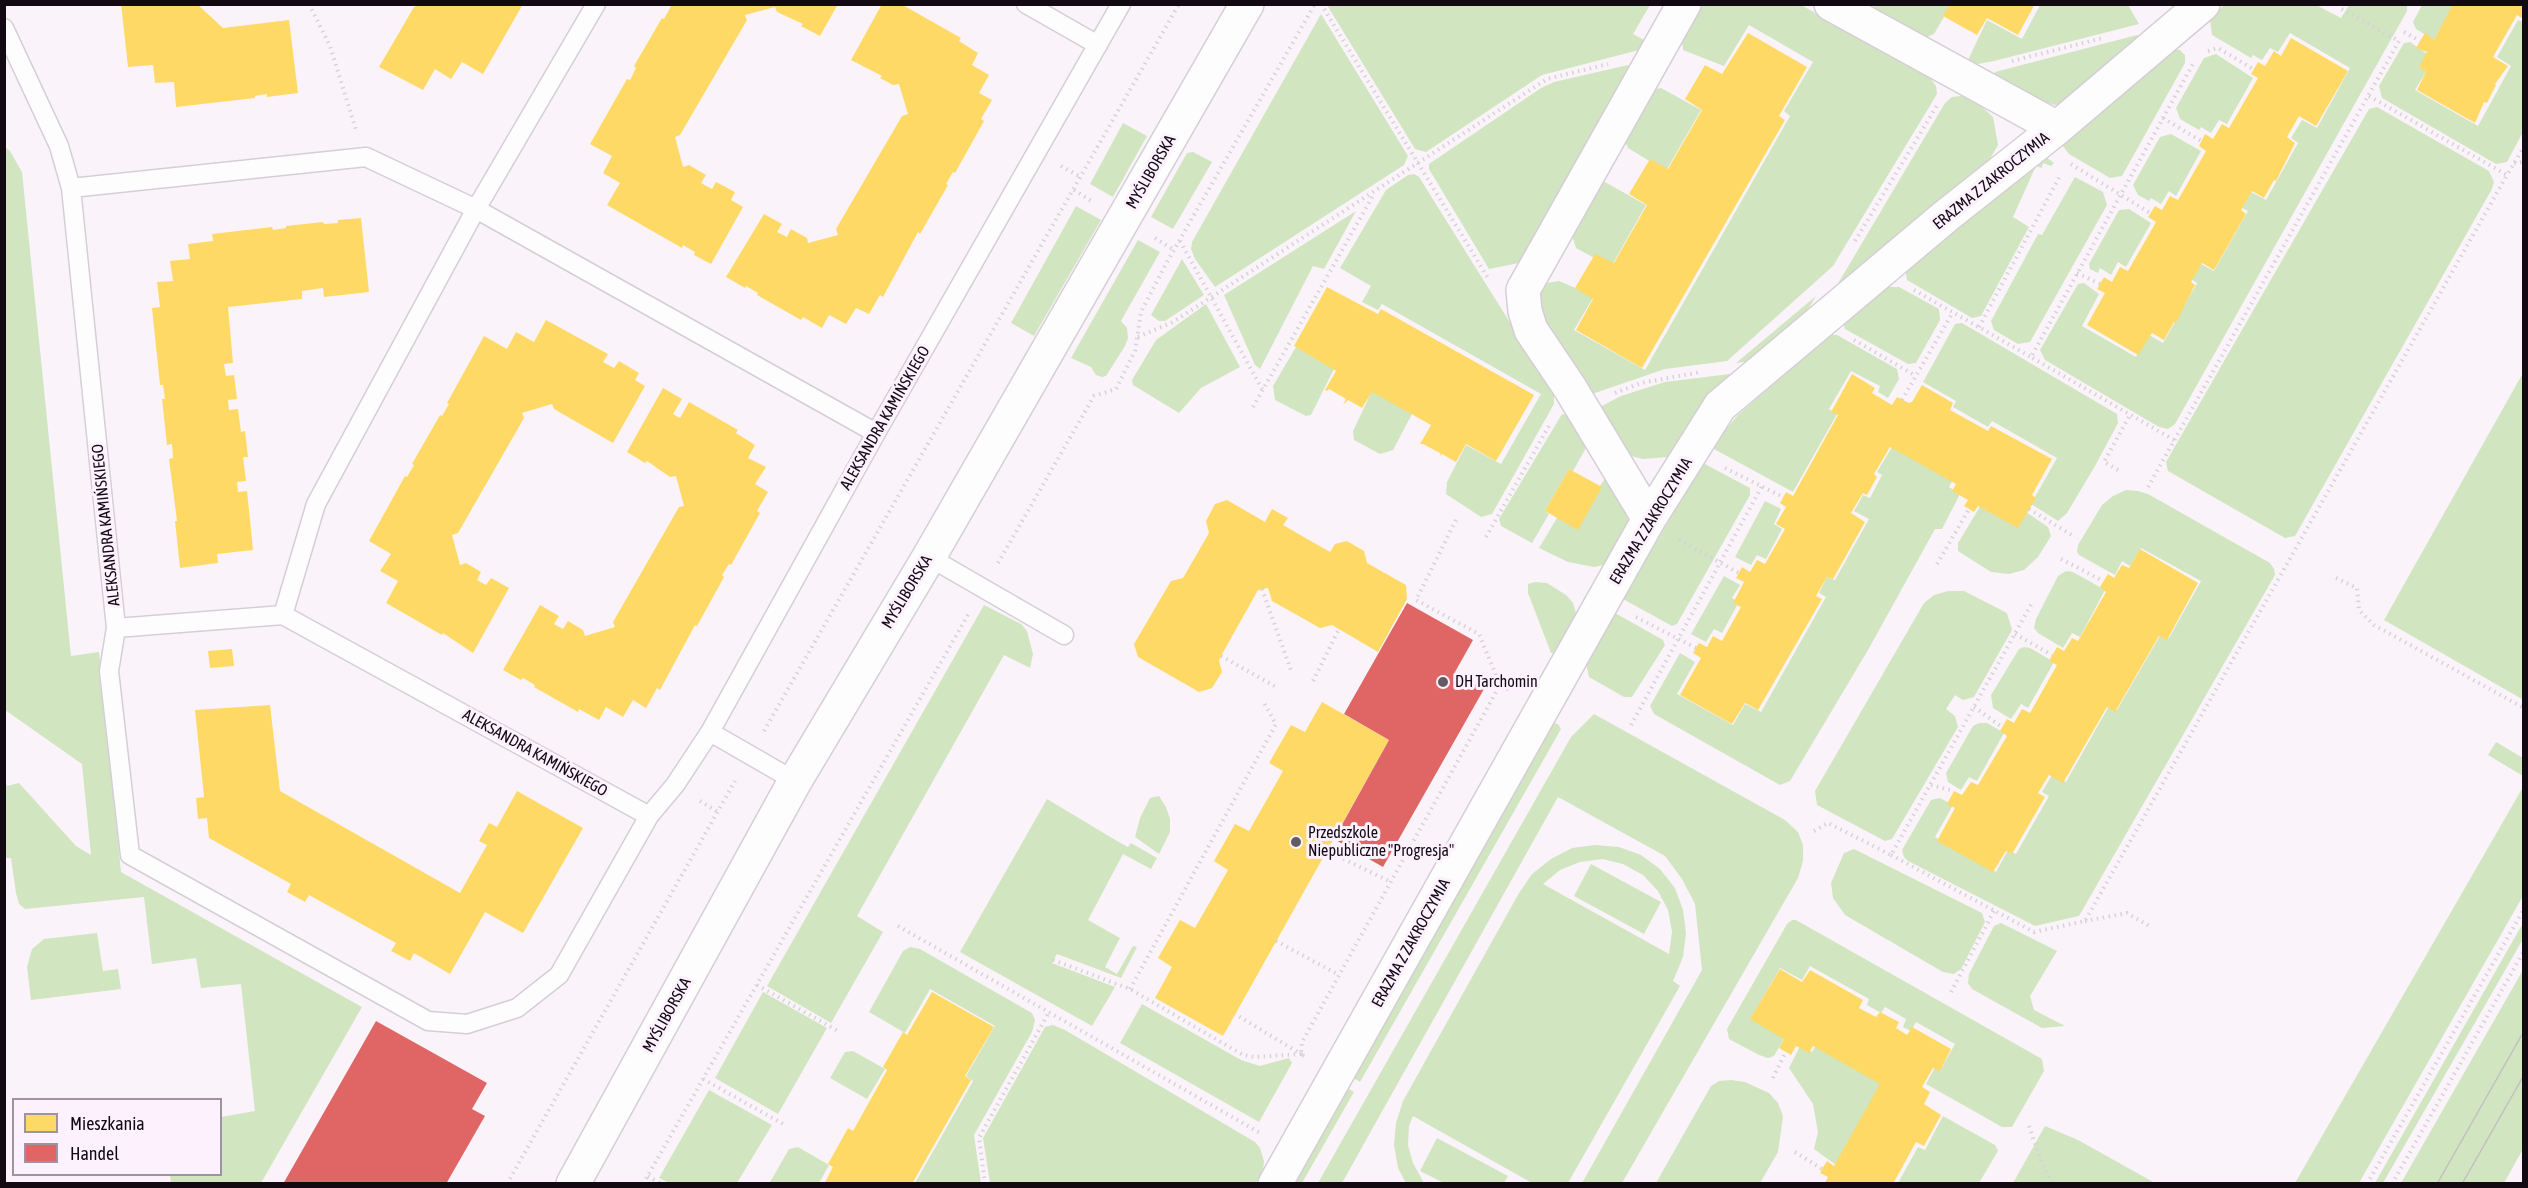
<!DOCTYPE html>
<html>
<head>
<meta charset="utf-8">
<style>
  body { margin:0 }
  #map { position:relative; width:2528px; height:1188px; overflow:hidden; background:#faf4fa; font-family:"Asap Condensed",sans-serif }
  canvas { display:block }
  .frame { position:absolute; inset:0; border:6px solid #120913; pointer-events:none }
  .legend { position:absolute; left:12px; top:1098px; width:210px; height:78px; box-sizing:border-box; background:#fcf1fd; border:2px solid #9e949f; margin:0; padding:8px 10px; list-style:none; font-size:18px; color:#120913 }
  .legend li { display:flex; align-items:center; gap:12px; height:30px }
  .legend b { width:30px; border:2px solid #9e949f }
</style>
</head>
<body>
<div id="map">
<canvas width="2528" height="1188"></canvas>
<div class="frame"></div>
<ul class="legend">
<li><b style="height:16px;background:#ffd966"></b>Mieszkania</li>
<li><b style="height:16px;background:#e06666"></b>Handel</li>
</ul>
</div>
<script>
const g = document.querySelector('canvas').getContext('2d');
g.lineJoin = 'round';
function paint(path, color) {
  g.fillStyle = color;
  g.fill(path, 'evenodd');
}
function poly(rows) {
  const path = new Path2D();
  for (const r of rows) {
    path.moveTo(r[0], r[1]);
    for (let i = 2; i < r.length; i += 2) path.lineTo(r[i], r[i + 1]);
  }
  return path;
}
function strokePath(path, color, width, dash) {
  g.strokeStyle = color;
  g.lineWidth = width;
  g.lineCap = dash ? 'butt' : 'round';
  g.setLineDash(dash || []);
  g.stroke(path);
}
function write(font, color, halo, rows, align = 'center') {
  g.font = font + ' "Asap Condensed",sans-serif';
  g.lineWidth = 6;
  g.setLineDash([]);
  g.textBaseline = 'middle';
  g.strokeStyle = halo;
  g.fillStyle = color;
  for (const [text, x, y, turn = 0] of rows) {
    g.save();
    g.translate(x, y);
    g.rotate((+turn || 0) * Math.PI / 180);
    g.textAlign = isNaN(turn) ? turn : align;
    if (halo) g.strokeText(text, 0, 0);
    g.fillText(text, 0, 0);
    g.restore();
  }
}
paint(poly([
  [1327,5,1650,5,1633,34,1646,41,1643,49,1542,75,1426,152,1415,149],
  [1701,5,1801,5,1929,76,1936,86,1937,94,1833,266,1727,361,1665,369,1592,394,1545,323,1538,292,1547,283,1559,281,1594,296,1574,330,1645,370,1790,116,1784,111,1813,62,1749,25,1724,66,1683,50,1682,40],
  [1874,5,1951,5,1934,34,1927,37,1875,11],
  [2040,5,2128,5,2139,24,1994,61,1978,64,1968,60,1987,20,2022,39],
  [2224,5,2316,5,2341,18,2349,5,2407,5,2407,11,2175,424,2168,429,2159,427,2045,360,2040,350,2078,284,2084,283,2099,294,2082,326,2136,357,2149,335,2163,343,2197,283,2191,279,2201,264,2214,271,2248,211,2242,208,2251,192,2266,200,2298,143,2291,138,2302,120,2317,128,2350,68,2290,33,2278,52,2270,48,2262,60,2253,55,2251,58,2212,35,2210,19],
  [2422,5,2454,5,2434,40,2416,29,2413,22],
  [1321,14,1408,156,1404,165,1215,287,1195,259,1191,249,1192,242],
  [2518,20,2523,22,2523,132,2507,162,2496,164,2382,98,2379,86,2404,43,2410,42,2427,54,2419,67,2426,72,2415,90,2478,126,2511,66,2497,57],
  [2137,35,2139,37,2133,42,2061,103,2055,105,2029,97,1995,76,1995,72],
  [2171,49,2180,50,2185,55,2185,63,2122,176,2110,178,2069,154,2062,145,2063,140],
  [2216,54,2253,78,2227,124,2219,120,2211,133,2201,127,2199,130,2180,119,2176,108,2204,58],
  [1628,65,1628,75,1519,263,1489,269,1429,169,1429,164,1541,88,1554,82],
  [1661,88,1701,110,1666,171,1628,148,1624,139,1651,90],
  [1961,96,1977,102,1993,117,1998,145,1987,164,1833,292,1945,103,1952,97],
  [2377,107,2489,171,2494,182,2492,189,2295,536,2285,538,2168,471,2166,462,2369,109],
  [1123,123,1147,136,1113,197,1090,184],
  [2171,134,2201,151,2176,196,2169,191,2161,204,2151,198,2149,201,2138,195,2133,185,2160,137],
  [5,147,10,151,22,172,71,656,99,652,121,872,362,1007,261,1183,171,1183,170,1175,220,1174,221,1117,255,1111,241,984,201,988,196,958,152,964,144,897,25,909,19,904,16,893,11,858,5,858,4,776,7,786,19,783,76,846,91,855,82,764,5,710],
  [1193,152,1212,162,1173,229,1151,217,1187,153],
  [2046,157,2054,163,2051,166,2043,163,2042,168,2036,166,2013,217,2029,227,1981,316,1972,318,1907,280,1905,269],
  [1414,174,1419,177,1554,393,1554,404,1492,514,1481,517,1446,494,1447,482,1466,445,1501,464,1541,394,1382,304,1378,310,1362,302,1371,286,1340,268,1386,190,1408,175],
  [2075,177,2103,192,2107,205,2030,342,2018,344,1994,330,1991,321,2038,234,2042,235],
  [1605,182,1646,205,1611,267,1576,248,1571,232,1598,184],
  [1076,206,1101,220,1034,336,1011,323],
  [2129,209,2151,223,2126,267,2118,262,2111,275,2100,268,2098,273,2090,269,2089,264,2119,210],
  [1356,211,1324,269,1313,266,1260,369,1255,365,1224,295],
  [1138,240,1160,252,1121,321,1127,328,1128,338,1125,346,1106,376,1102,377,1096,375,1091,367,1071,358],
  [1182,259,1204,295,1165,321,1159,321,1151,315],
  [1886,287,1899,287,1939,309,1940,320,1916,363,1908,364,1845,329,1843,323],
  [1816,296,1801,321,1753,361,1736,363],
  [1206,304,1240,367,1201,388,1179,413,1133,385,1132,380,1156,340],
  [1962,323,2117,414,2118,423,2095,466,2067,513,2058,521,2031,504,2057,458,1992,421,1988,427,1953,407,1956,401,1923,382,1955,324],
  [1828,335,1837,335,1897,369,1899,379,1888,398,1878,392,1880,386,1851,371,1829,409,1837,414,1793,492,1714,449,1716,441,1738,415],
  [1296,347,1334,369,1311,415,1306,416,1275,400,1273,386],
  [1738,373,1678,448,1668,457,1643,459,1631,456,1623,447,1600,407,1621,396,1665,382],
  [2523,373,2524,696,2522,699,2384,620],
  [1372,391,1412,414,1393,450,1380,454,1354,440,1353,431],
  [1562,414,1567,415,1587,446,1573,471,1569,469,1545,511,1549,514,1532,543,1501,526,1499,519],
  [1892,447,1953,480,1949,487,1960,494,1942,529,1935,529,1868,650,1790,781,1780,785,1654,714,1650,706,1680,653,1695,662,1677,694,1733,725,1745,704,1761,712,1826,597,1819,593,1827,577,1835,580,1869,519,1854,511,1863,495,1870,498,1882,475,1877,472],
  [1703,463,1750,488,1750,495,1677,624,1672,626,1623,599],
  [1606,477,1627,512,1628,521,1627,533,1609,564,1594,567,1568,562,1539,548,1557,518,1600,486],
  [2126,490,2138,491,2148,494,2270,563,2274,569,2275,575,2079,916,2035,926,1908,861,1904,857,1902,850,1931,800,1940,798,1953,805,1935,837,1996,872,2008,850,2016,854,2049,796,2042,792,2052,775,2066,782,2109,706,2117,710,2161,634,2169,638,2201,581,2141,548,2130,566,2122,561,2115,575,2079,555,2077,552,2078,545,2102,505,2113,496],
  [1765,501,1781,509,1774,524,1782,529,1766,559,1757,555,1751,565,1735,557],
  [1981,505,2026,512,2048,527,2051,536,2038,557,2024,570,2009,574,1991,572,1958,551,1958,543],
  [2066,571,2073,572,2105,590,2080,637,2072,633,2063,648,2038,633,2034,628,2036,619,2058,576],
  [1724,576,1740,585,1732,598,1739,602,1722,633,1714,629,1706,642,1691,634],
  [1535,582,1547,583,1566,595,1573,603,1576,613,1575,623,1557,654,1551,653,1528,593,1528,584],
  [1948,591,1964,591,2007,613,2012,630,1974,697,1963,700,1955,695,1946,709,1955,716,1958,727,1892,839,1885,841,1817,805,1815,791,1924,603,1934,595],
  [984,605,1021,624,1027,631,1033,654,1030,668,1004,655,857,916,883,932,831,1023,767,986],
  [1615,613,1663,640,1665,645,1632,697,1624,697,1589,677,1586,663],
  [2024,647,2030,648,2054,662,2028,708,2021,704,2011,719,1993,708,1991,695,2019,649],
  [1594,714,1785,820,1798,832,1803,845,1803,861,1798,878,1622,1183,1582,1183,1702,970,1695,904,1682,879,1665,856,1558,797,1342,1183,1318,1183,1571,737],
  [1553,723,1558,724,1561,729,1360,1082,1350,1076],
  [1979,723,1987,723,2004,733,1977,781,1969,777,1961,790,1948,782,1946,773,1973,726],
  [2496,742,2523,758,2523,776,2488,755],
  [2523,787,2523,896,2359,1183,2295,1183],
  [1159,796,1166,807,1170,819,1170,832,1159,854,1135,837,1140,818,1150,798],
  [1047,799,1117,841,1128,847,1131,843,1157,858,1151,869,1123,854,1088,920,1120,938,1105,967,1117,974,1133,946,1137,947,1121,978,1057,954,1052,963,1115,987,1092,1026,960,952],
  [1595,845,1619,847,1641,855,1660,869,1675,888,1683,910,1686,933,1683,957,1673,981,1680,986,1568,1183,1532,1183,1413,1116,1409,1126,1408,1145,1413,1163,1424,1183,1406,1183,1398,1168,1394,1145,1396,1123,1403,1101,1519,893,1532,874,1551,859,1572,848],
  [1602,859,1623,864,1643,875,1658,891,1668,910,1672,932,1669,954,1543,884,1560,870,1580,862],
  [1854,849,1982,913,1985,922,1961,969,1954,974,1943,972,1845,915,1833,898,1831,883,1844,853],
  [1591,864,1661,902,1644,934,1574,896],
  [1792,920,1796,920,2042,1059,2044,1071,2012,1127,2002,1127,1926,1084,1935,1067,1941,1069,1955,1044,1916,1022,1911,1031,1903,1027,1906,1019,1885,1007,1881,1013,1867,1005,1869,999,1810,966,1802,980,1780,968,1751,1018,1785,1037,1774,1056,1768,1058,1759,1055,1729,1039,1727,1029,1787,924],
  [2001,923,2057,951,2030,996,2034,1010,2065,1026,2042,1028,1972,989,1968,983,1969,974,1994,926],
  [2523,923,2523,939,2383,1183,2375,1183],
  [97,933,103,971,118,969,121,989,31,1000,27,967,32,949,44,939],
  [910,947,920,949,1032,1013,1035,1020,1032,1032,974,1135,981,1183,915,1183,973,1081,966,1076,995,1026,930,989,905,1033,869,1012,903,951],
  [2523,970,2523,1149,2504,1183,2401,1183],
  [763,992,827,1028,778,1114,715,1078],
  [1142,1004,1241,1060,1260,1066,1289,1058,1292,1063,1259,1122,1120,1043],
  [1053,1025,1065,1030,1255,1142,1260,1148,1264,1161,1263,1171,1256,1183,990,1183,983,1138,1045,1027],
  [1816,1045,1882,1082,1836,1165,1814,1149,1818,1132,1813,1104,1789,1068,1800,1046,1812,1052],
  [853,1051,885,1069,867,1099,830,1078,845,1052],
  [1731,1080,1745,1082,1769,1093,1778,1103,1783,1116,1778,1152,1760,1183,1656,1183,1711,1086,1719,1081],
  [1345,1087,1354,1092,1302,1183,1289,1184],
  [709,1090,772,1125,737,1183,669,1183,659,1178],
  [1943,1116,1995,1145,1998,1151,1979,1183,1898,1183,1918,1147,1925,1150],
  [2045,1126,2078,1140,2155,1183,2013,1183],
  [1437,1138,1508,1176,1504,1183,1444,1183,1420,1171],
  [798,1147,829,1165,819,1183,769,1184,789,1149]
]), '#d1e5c0');
paint(poly([
  [121,4,197,4,223,28,289,20,298,93,267,97,267,94,255,96,255,98,176,107,174,82,155,83,153,65,128,67],
  [424,4,523,4,483,74,462,62,451,79,435,69,423,90,379,67,414,7],
  [667,4,838,4,820,36,801,26,803,24,777,12,775,7,745,15,747,20,680,135,675,137,683,167,689,165,706,175,701,183,712,189,716,182,735,192,731,200,743,207,711,264,694,255,695,252,683,245,682,248,607,205,620,183,603,173,612,156,590,144,627,79,630,80,636,68,634,66,662,18,664,19,671,6],
  [882,4,901,4,961,38,959,41,978,53,972,65,989,75,979,93,992,100,981,119,984,121,955,173,953,172,946,184,948,185,920,234,918,232,883,297,880,295,869,314,856,308,846,324,829,315,822,328,803,317,801,320,757,295,758,293,746,286,745,288,726,277,764,214,782,224,777,232,787,237,791,229,807,238,808,243,838,235,836,229,902,116,908,114,899,84,893,85,880,78,882,76,851,60],
  [1950,4,2035,4,2018,35,1987,18,1977,35,1943,16],
  [2453,4,2524,4,2522,18,2517,15,2493,57,2508,66,2495,84,2496,85,2487,103,2484,102,2475,123,2417,90,2426,72,2419,67,2427,52,2416,48,2425,33,2434,40],
  [1748,33,1807,67,1779,116,1785,120,1642,368,1576,330,1593,299,1575,288,1595,254,1614,263,1647,205,1629,194,1650,159,1668,169,1702,110,1685,99,1705,65,1722,74],
  [2291,38,2348,71,2316,126,2299,116,2287,137,2295,143,2276,181,2274,180,2264,198,2252,191,2241,210,2246,214,2214,270,2202,263,2191,282,2195,285,2176,323,2174,322,2164,340,2152,333,2138,355,2087,325,2105,293,2097,289,2104,277,2112,282,2120,267,2128,271,2156,222,2148,217,2155,206,2162,210,2170,196,2178,200,2206,151,2199,146,2205,134,2213,139,2222,124,2229,128,2258,78,2251,74,2258,62,2265,66,2274,51,2281,56],
  [361,218,369,292,324,297,323,288,302,291,302,299,228,307,233,363,224,364,226,376,234,375,237,399,228,400,229,410,238,409,241,432,245,431,248,457,243,457,246,481,237,482,238,492,247,491,253,550,217,554,218,563,180,568,175,521,177,521,169,459,173,458,172,444,167,445,162,399,165,399,163,385,160,385,152,308,160,307,157,282,173,281,170,261,190,259,188,244,213,241,212,234,272,227,273,230,286,228,286,226,323,222,324,224,338,223,338,220],
  [1327,287,1378,314,1381,309,1534,395,1496,461,1466,444,1456,462,1442,454,1441,456,1440,453,1423,444,1420,444,1431,425,1372,392,1362,408,1348,400,1343,405,1346,399,1329,389,1327,391,1325,390,1336,371,1294,346],
  [546,320,608,354,603,362,614,368,619,361,639,373,635,380,645,386,613,443,554,409,552,404,522,413,524,418,458,533,452,535,460,565,466,563,481,572,477,580,486,585,491,578,509,588,473,653,443,633,442,635,386,603,398,581,380,571,391,554,369,541,405,476,407,477,414,465,412,464,440,415,442,416,449,404,447,403,484,336,507,349,516,332,534,342],
  [1852,374,1875,388,1872,393,1892,405,1897,397,1909,403,1912,402,1922,385,1953,403,1950,410,1988,431,1991,426,2052,459,2032,495,2036,498,2018,528,1978,506,1974,512,1964,506,1968,500,1952,491,1956,484,1890,447,1874,474,1877,477,1867,495,1863,493,1851,513,1865,522,1833,579,1827,577,1816,596,1822,599,1758,710,1745,703,1732,724,1680,695,1701,658,1693,653,1699,643,1707,647,1713,636,1722,641,1741,607,1733,603,1744,582,1736,578,1742,567,1750,572,1757,560,1765,564,1785,529,1776,524,1786,507,1780,503,1786,492,1793,496,1838,415,1831,412],
  [663,388,682,399,673,414,680,418,689,402,738,430,736,433,755,445,748,458,766,467,755,484,768,492,757,511,760,513,731,565,729,564,722,575,724,577,697,626,695,625,660,690,657,688,646,708,633,700,623,717,606,707,599,720,579,709,578,712,534,687,535,685,523,678,521,680,503,670,540,605,559,616,554,624,563,629,568,621,583,630,585,636,615,627,613,622,679,507,684,506,676,476,670,477,647,461,645,463,627,452],
  [1569,469,1602,487,1578,530,1545,511],
  [1227,500,1265,522,1272,509,1288,518,1283,525,1330,552,1335,544,1347,541,1364,551,1367,563,1406,585,1407,599,1378,652,1332,625,1320,628,1272,601,1268,588,1258,590,1221,656,1219,660,1222,672,1212,688,1199,692,1138,657,1134,644,1171,581,1183,578,1209,533,1206,521,1215,504],
  [2140,549,2198,583,2167,640,2159,636,2115,712,2107,707,2063,783,2049,775,2038,793,2045,797,2012,854,2006,851,1993,872,1937,841,1955,808,1947,804,1954,791,1962,795,1971,782,1978,785,2007,736,2000,731,2007,719,2014,723,2022,709,2030,713,2057,665,2049,661,2057,647,2064,651,2072,638,2078,641,2106,592,2100,587,2108,574,2114,578,2122,565,2129,568],
  [232,649,234,666,210,668,208,651],
  [1322,702,1389,740,1223,1036,1155,998,1172,967,1158,958,1180,920,1195,928,1228,870,1214,861,1235,824,1249,831,1283,771,1269,763,1291,725,1305,732],
  [270,705,280,791,460,893,487,845,479,841,489,823,497,827,517,791,583,828,523,933,485,912,450,974,414,953,410,961,391,951,396,943,309,895,305,902,287,892,291,884,209,838,207,818,198,819,196,798,204,797,195,710],
  [1780,969,1802,982,1810,970,1863,1000,1859,1008,1876,1017,1880,1012,1899,1022,1896,1028,1907,1035,1912,1027,1951,1049,1940,1071,1933,1068,1922,1087,1930,1092,1924,1104,1941,1115,1924,1146,1916,1142,1893,1184,1824,1184,1828,1177,1820,1173,1822,1169,1827,1161,1834,1166,1880,1084,1813,1046,1809,1053,1796,1046,1791,1055,1779,1048,1784,1039,1750,1019],
  [932,992,994,1027,965,1076,971,1080,912,1184,824,1184,833,1167,828,1164,848,1128,853,1131,887,1070,883,1067,903,1032,907,1035]
]), '#ffd966');
paint(poly([
  [1407,603,1473,640,1455,672,1484,689,1383,867,1334,839,1389,740,1344,714],
  [376,1021,487,1083,472,1109,485,1116,446,1184,283,1184]
]), '#e06666');
const service = poly([
  [1026,4,1098,45],
  [4,28,59,146,71,188,116,628,109,671,130,855,428,1021,467,1024,517,1008,559,975,649,816],
  [71,188,366,157,476,209,876,433],
  [929,557,1064,635],
  [283,615,316,504,476,209,596,4],
  [116,628,283,615,649,816,675,785,710,732,876,433,1121,4],
  [710,732,795,781]
]);
const minor = poly([
  [1831,4,2057,128],
  [1649,519,1570,388,1531,330,1525,311,1523,290,1684,4],
  [573,1184,795,781,929,557,1247,4],
  [1275,1184,1649,519,1720,406,1946,216,2057,128,2203,4]
]);
strokePath(service, '#d6ced7', 21);
strokePath(minor, '#d6ced7', 36);
strokePath(poly([
  [309,4,330,46,356,130],
  [1321,4,1488,278],
  [2404,32,2420,41],
  [2208,51,2218,48,2253,69],
  [2012,61,2103,38],
  [2369,96,2507,175,2524,147],
  [2163,118,2201,141],
  [2514,163,2524,162],
  [2071,164,2150,213],
  [1061,166,1081,177],
  [1074,190,1091,201],
  [1155,238,1174,250],
  [1180,241,1262,389],
  [1855,241,1938,104],
  [2077,273,2100,284],
  [1914,290,2031,357],
  [1979,327,2061,174],
  [1138,337,1173,322,1547,79,1608,64],
  [1854,340,1916,376],
  [1615,393,1641,383,1701,372],
  [1902,400,1953,312],
  [1253,407,1374,194],
  [2174,440,2031,357,2193,64],
  [1725,468,1783,497],
  [2118,470,2104,462,2130,415],
  [2148,487,2399,41,2338,7],
  [2029,509,2075,537],
  [1456,520,1416,600,1479,634,1500,685],
  [1486,537,1549,426],
  [1679,540,1739,573],
  [2061,559,2103,581],
  [998,563,1094,396,1116,389,1135,351,1141,312,1167,262,1315,4],
  [1937,564,1969,509],
  [2336,578,2357,588,2359,610,2374,625,2524,708],
  [1262,589,1292,673],
  [1636,617,1696,648],
  [2015,634,2052,655],
  [1221,656,1278,688],
  [1313,681,1339,629],
  [1974,707,2002,727],
  [1631,725,1762,486],
  [764,731,1179,4],
  [1931,785,1954,791],
  [700,801,718,812],
  [1814,831,1828,823,1891,855,2032,603],
  [1327,851,1391,882],
  [1891,855,2034,932,2085,921,2507,175],
  [2085,921,2127,913,2149,926],
  [898,926,1262,1134],
  [1276,941,1339,975],
  [1053,960,1130,989,1243,1055,1255,1057,1301,1054,1235,1014],
  [757,985,838,1031],
  [1130,989,1276,724,1264,703],
  [1951,992,1994,911],
  [1304,1056,1301,1054,1302,1042,1500,685,1511,691],
  [1773,1078,1786,1051],
  [703,1079,785,1125],
  [2029,1126,2042,1164,2053,1184],
  [1795,1152,1822,1169],
  [648,1176,661,1184],
  [507,1184,735,781],
  [643,1184,969,613],
  [985,1184,979,1138,1049,1012],
  [2367,1184,2524,909],
  [2392,1184,2524,951]
]), '#d5d3d5', 4, [1.5, 4.5]);
strokePath(service, '#fefdfe', 18);
strokePath(minor, '#fefdfe', 33);
strokePath(poly([
  [2437,1184,2524,1031],
  [2462,1184,2524,1075]
]), '#c2bfc2', 1.5);
for (const [x, y, r, color] of [
  [1443,682,6,"#635b64"],
  [1296,842,6,"#635b64"]
]) {
  const dot = new Path2D();
  dot.arc(x, y, r, 0, 2 * Math.PI);
  g.fillStyle = color;
  g.fill(dot);
  strokePath(dot, '#fcf1fd', 2);
}
write('16px', '#120913', '#fcf1fd', [
  ["MYŚLIBORSKA",1151,172,-60],
  ["ERAZMA Z ZAKROCZYMIA",1991,181,-39],
  ["ALEKSANDRA KAMIŃSKIEGO",885,418,-60],
  ["ERAZMA Z ZAKROCZYMIA",1651,521,-59],
  ["ALEKSANDRA KAMIŃSKIEGO",106,525,-96],
  ["MYŚLIBORSKA",907,592,-59],
  ["ALEKSANDRA KAMIŃSKIEGO",535,753,29],
  ["ERAZMA Z ZAKROCZYMIA",1411,943,-61],
  ["MYŚLIBORSKA",667,1015,-61]
]);
write('16px', '#120913', '#fcf1fd', [
  ["DH Tarchomin",1455,682],
  ["Przedszkole",1308,833],
  ["Niepubliczne \"Progresja\"",1308,851]
], 'left');
</script>
</body>
</html>
